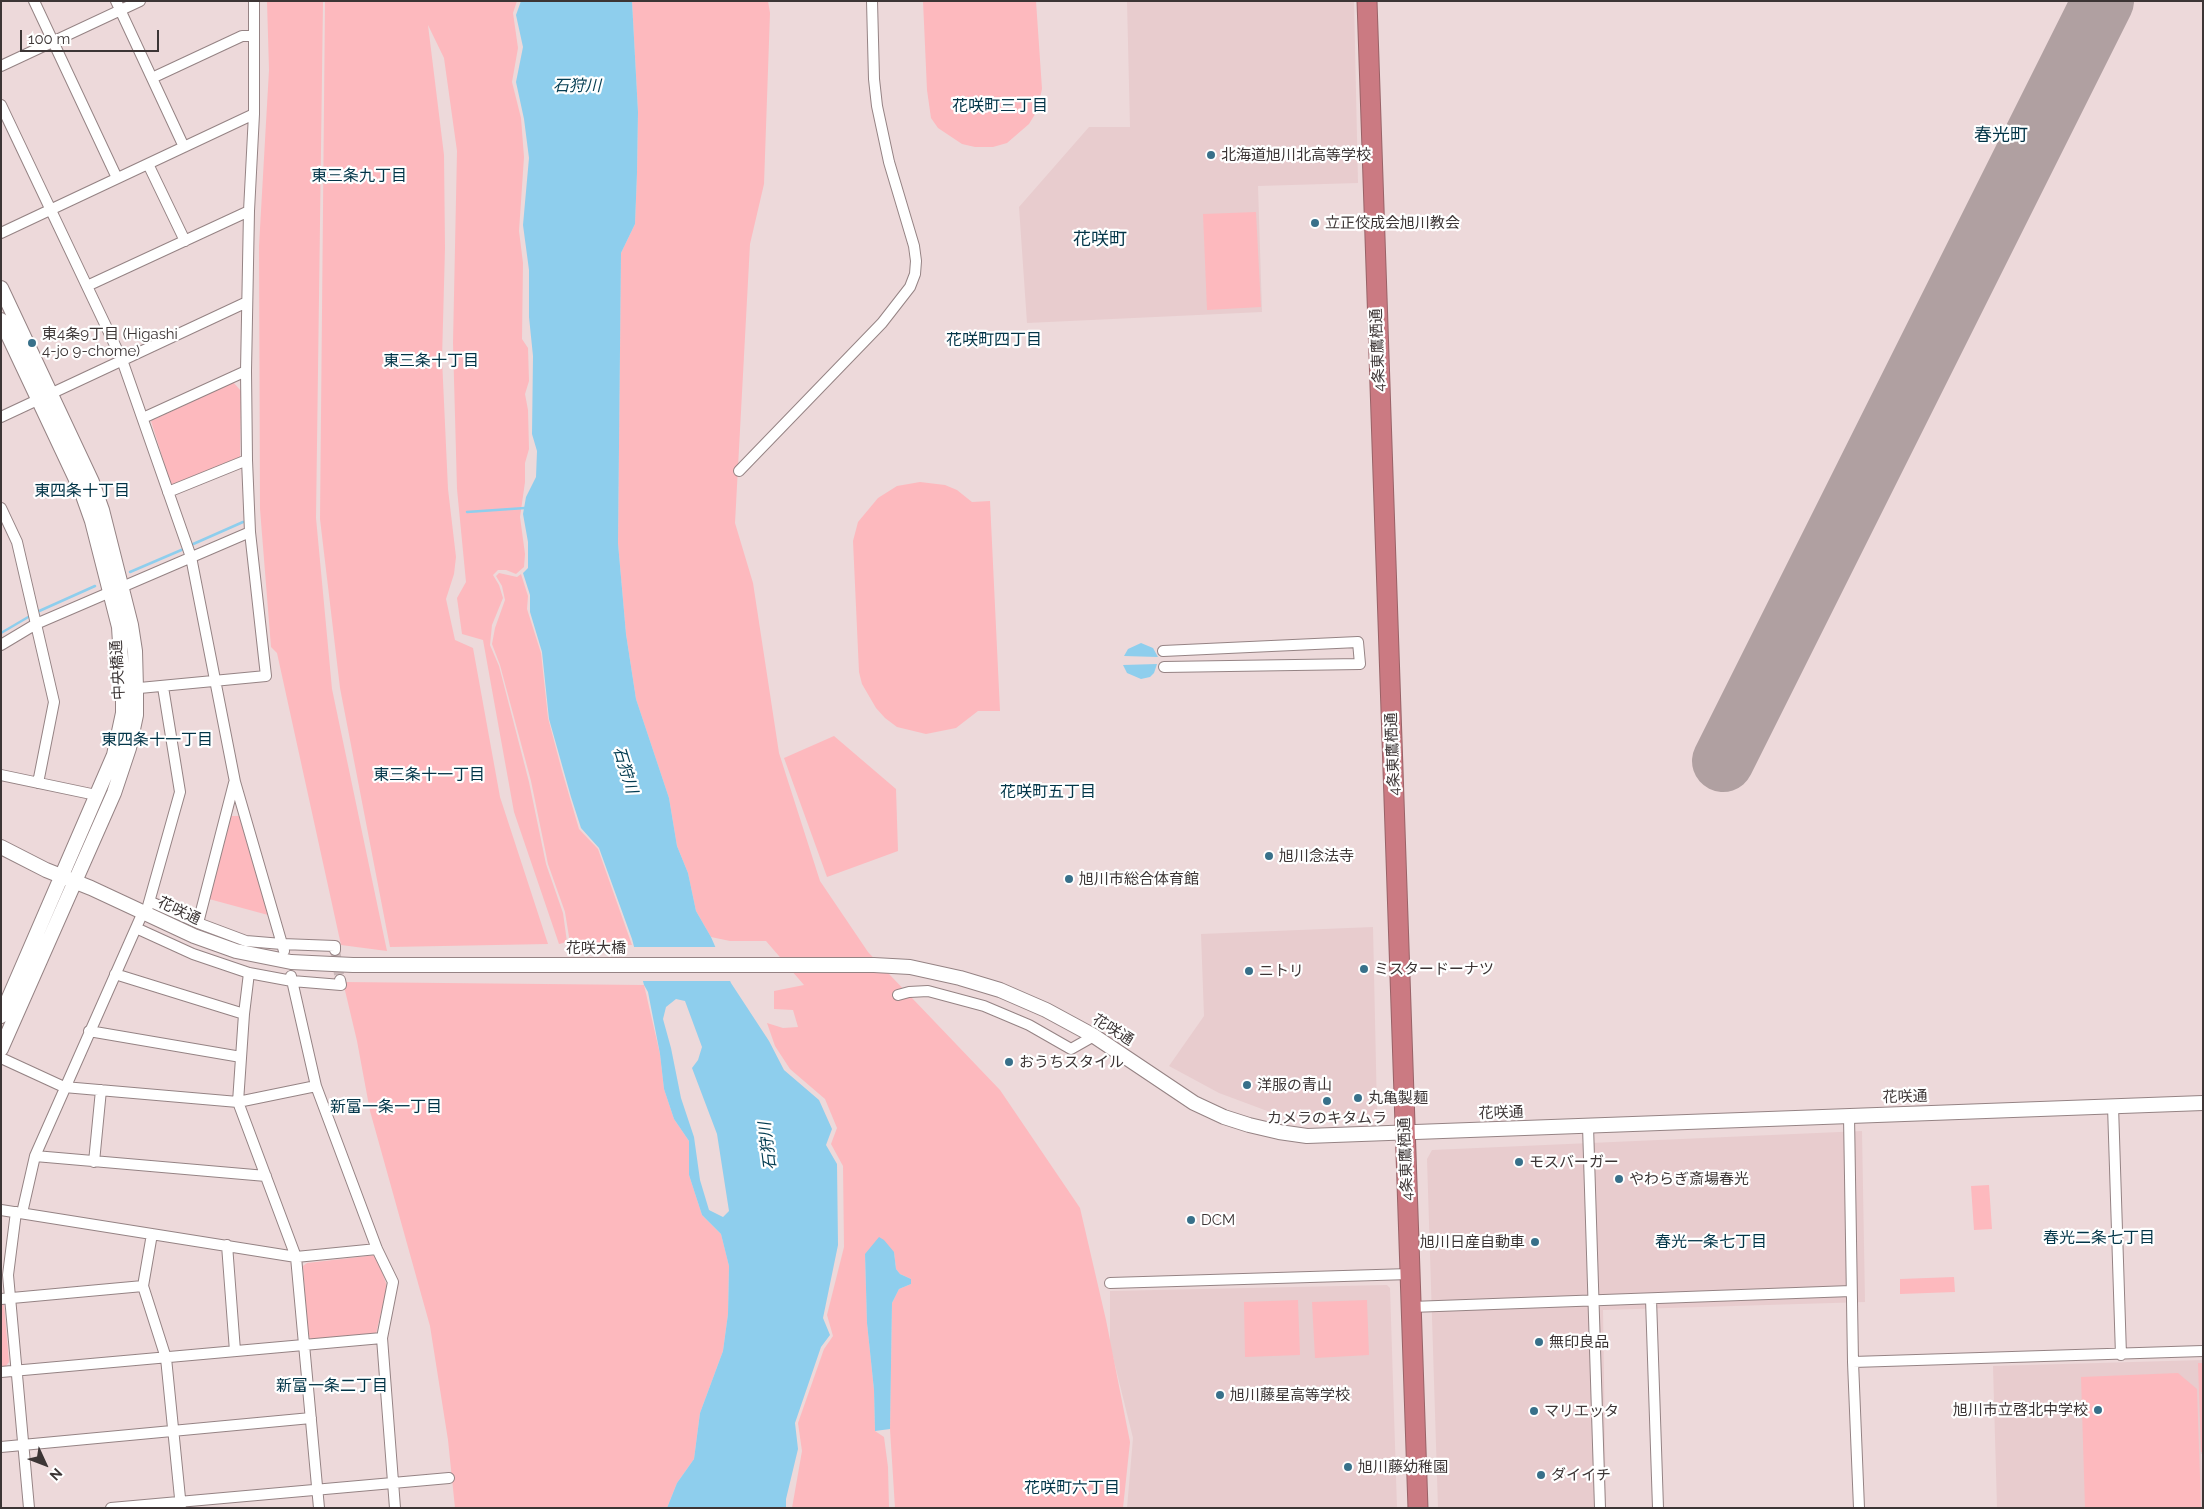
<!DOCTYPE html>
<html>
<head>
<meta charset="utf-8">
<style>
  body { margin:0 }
  #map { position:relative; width:2204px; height:1509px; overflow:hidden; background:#edd9da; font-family:Raleway,sans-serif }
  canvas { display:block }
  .frame { position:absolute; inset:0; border:2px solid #3c3535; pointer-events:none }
  .north { position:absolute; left:20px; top:1439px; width:50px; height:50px; -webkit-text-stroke:4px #fff; paint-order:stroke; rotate:133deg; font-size:14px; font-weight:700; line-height:20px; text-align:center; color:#3c3535 }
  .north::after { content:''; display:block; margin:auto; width:18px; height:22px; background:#3c3535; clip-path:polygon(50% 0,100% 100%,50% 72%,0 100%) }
  .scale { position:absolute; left:20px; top:30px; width:139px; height:22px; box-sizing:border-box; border:2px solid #3c3535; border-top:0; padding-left:6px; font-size:15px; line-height:18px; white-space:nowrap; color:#3c3535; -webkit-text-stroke:4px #fff; paint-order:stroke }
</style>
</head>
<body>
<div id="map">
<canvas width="2204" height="1509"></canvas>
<div class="frame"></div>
<div class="north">N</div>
<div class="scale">100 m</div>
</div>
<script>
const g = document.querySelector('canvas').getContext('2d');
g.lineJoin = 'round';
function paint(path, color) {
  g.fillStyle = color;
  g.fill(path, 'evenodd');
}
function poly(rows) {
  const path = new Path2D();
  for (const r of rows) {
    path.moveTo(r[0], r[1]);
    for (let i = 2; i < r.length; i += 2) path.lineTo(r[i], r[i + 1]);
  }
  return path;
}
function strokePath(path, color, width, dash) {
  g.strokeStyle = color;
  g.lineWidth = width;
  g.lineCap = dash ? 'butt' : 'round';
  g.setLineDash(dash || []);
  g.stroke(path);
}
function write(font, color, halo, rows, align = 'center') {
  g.font = font + ' Raleway,"Noto Sans JP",sans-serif';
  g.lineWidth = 4.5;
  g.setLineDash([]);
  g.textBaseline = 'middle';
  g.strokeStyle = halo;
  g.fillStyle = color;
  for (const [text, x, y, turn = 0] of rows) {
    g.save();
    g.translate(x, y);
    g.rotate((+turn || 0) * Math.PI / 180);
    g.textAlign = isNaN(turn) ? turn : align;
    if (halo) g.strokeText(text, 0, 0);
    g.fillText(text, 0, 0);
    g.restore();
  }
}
paint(poly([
  [1127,1,1354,1,1358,183,1258,186,1262,312,1027,323,1019,207,1089,127,1130,127],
  [1373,927,1377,1112,1370,1119,1270,1112,1219,1093,1169,1066,1204,1016,1201,934],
  [1862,1131,1865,1302,1603,1310,1606,1508,1438,1508,1427,1159,1432,1150],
  [1387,1285,1390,1288,1397,1508,1127,1508,1133,1438,1110,1345,1110,1291],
  [2203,1360,2203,1454,2201,1454,2203,1508,1997,1508,1993,1366]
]), '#e8ccce');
paint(poly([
  [267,1,323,1,316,518,332,689,387,951,341,945,277,653,271,647,260,509,259,246,269,70],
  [325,1,517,1,513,13,518,48,512,82,521,118,524,157,519,231,523,263,522,339,528,348,529,381,525,394,528,410,529,449,525,463,525,482,520,517,525,554,524,567,516,574,506,570,498,570,493,575,499,585,503,598,492,625,490,645,499,666,529,782,546,864,563,913,567,942,559,944,514,812,483,640,462,634,457,598,466,582,457,489,453,343,457,151,444,58,428,25,444,155,445,248,442,359,448,489,456,557,454,574,446,599,455,640,473,648,500,797,548,944,390,947,340,688,320,519],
  [632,1,768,1,770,13,764,184,750,244,735,523,753,583,779,753,820,881,868,952,1000,1090,1080,1208,1106,1320,1130,1442,1123,1508,895,1508,890,1429,892,1303,899,1289,911,1284,911,1279,900,1274,896,1269,894,1252,865,1254,867,1323,874,1390,875,1431,884,1437,888,1467,889,1508,792,1508,802,1451,798,1423,824,1349,833,1336,827,1315,844,1247,843,1166,831,1144,837,1128,825,1099,790,1069,775,1046,767,1023,783,1028,798,1027,793,1010,774,1009,774,991,804,985,766,941,730,941,711,937,696,911,688,873,677,846,669,798,636,699,626,634,618,543,621,253,635,224,637,173,638,112],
  [923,1,1036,1,1042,89,1037,111,1029,124,1007,143,993,147,975,147,962,144,938,128,931,118,927,90],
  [1256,212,1261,307,1207,310,1203,214],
  [233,382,241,391,240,457,171,485,151,421],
  [920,482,945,485,957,490,972,502,990,501,1000,711,978,711,956,728,926,734,897,727,885,718,876,708,862,684,859,672,853,541,858,522,878,498,897,486],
  [499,573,517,577,521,574,528,596,527,609,541,653,548,718,562,771,579,829,598,849,632,945,570,943,565,912,548,864,531,781,500,665,492,644,495,628,505,600,502,586,496,576],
  [834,736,896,789,898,851,827,877,784,758],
  [231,816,239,816,268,915,209,899],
  [343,982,644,985,660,1054,664,1089,674,1119,689,1141,689,1175,702,1215,721,1234,729,1266,728,1314,723,1351,700,1413,694,1459,677,1483,667,1508,455,1508,448,1440,430,1326,370,1111,357,1041],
  [1989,1185,1992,1229,1974,1230,1971,1186],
  [376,1255,387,1286,376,1334,311,1339,308,1336,303,1266,307,1263],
  [1954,1277,1955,1292,1900,1294,1900,1279],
  [1298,1300,1300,1355,1245,1357,1244,1302],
  [1367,1300,1369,1355,1315,1358,1312,1302],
  [1,1303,4,1304,9,1362,6,1366,1,1367],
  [2198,1363,2203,1363,2203,1452,2201,1452],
  [2178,1373,2197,1389,2201,1508,2085,1508,2081,1377]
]), '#fdb9be');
paint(poly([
  [521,1,632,1,638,112,637,173,635,224,621,253,618,543,626,634,636,699,669,798,677,846,688,873,696,911,711,937,731,983,769,1041,784,1070,819,1100,832,1129,826,1145,837,1164,838,1245,823,1318,830,1335,821,1347,795,1423,798,1449,786,1499,786,1508,667,1508,677,1483,694,1459,700,1413,723,1351,728,1314,729,1266,721,1234,702,1215,689,1175,689,1141,674,1119,664,1089,660,1054,648,992,644,985,632,939,599,848,581,828,571,797,549,719,542,652,530,612,530,595,523,573,528,568,528,542,523,514,526,497,536,477,537,451,532,434,533,356,529,317,529,270,523,225,529,158,524,119,516,82,523,47,516,15],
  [676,999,685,1001,702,1047,698,1060,692,1068,717,1134,729,1211,723,1217,709,1210,700,1180,694,1137,681,1098,671,1048,663,1019,666,1007],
  [1141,643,1153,648,1158,657,1124,656,1128,649],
  [1157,664,1154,673,1150,677,1141,679,1127,673,1123,665],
  [879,1237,884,1240,894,1252,896,1269,900,1274,911,1279,911,1284,899,1289,892,1303,890,1429,875,1431,874,1390,867,1323,865,1254]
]), '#8eceed');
paint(poly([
  [631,947,718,947,733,981,640,981]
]), '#edd9da');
strokePath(poly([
  [467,512,525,508],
  [191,545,243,522],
  [130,572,186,548],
  [37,612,95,586],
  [1,633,30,616]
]), '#8eceed', 2.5);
strokePath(poly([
  [1723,761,2103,1]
]), '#b0a0a1', 62);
strokePath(poly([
  [335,950,340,980]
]), '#cab8b9', 10, [10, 5]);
const street = poly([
  [34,1,117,178],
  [116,1,184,147],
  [1,66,140,1],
  [152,78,242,36,254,36],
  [1,105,122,360,191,557,235,782,284,951],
  [148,164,185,241],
  [1,233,254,114],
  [87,286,249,211],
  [1,417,247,302],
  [143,418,246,371],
  [739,471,882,323,910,287,915,274,916,261,914,246,889,162,877,106,874,79,872,1],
  [168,492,247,460],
  [1,508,17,542,54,702,38,783],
  [1,645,36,624,250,532],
  [1163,651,1358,642,1360,664,1164,667],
  [129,689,266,676,250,532,247,460,246,371,249,211,254,114,254,1],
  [1,775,96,795],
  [151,902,198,923,246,941,282,944,335,946,335,950],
  [146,913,180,792,163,687],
  [198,923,234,783],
  [136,928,193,954,249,973,292,981,341,985,340,980],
  [249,973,244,1014,238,1102,296,1257,319,1508],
  [115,974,244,1014],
  [291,976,316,1086,377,1249,393,1282,382,1338,395,1508],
  [898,995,909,992,928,991,984,1006,1029,1025,1071,1049,1094,1036],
  [89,1031,241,1057],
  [1,1058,64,1087,238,1102,316,1086],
  [2113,1106,2121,1355],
  [1849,1116,1853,1362,1859,1508],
  [1588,1126,1600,1508],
  [35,1156,266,1176],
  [94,1162,101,1090],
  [1,1210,296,1257,377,1249],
  [16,1212,8,1275,29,1508],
  [22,1213,35,1156,143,912],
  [152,1234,143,1286,166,1358,181,1508],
  [227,1245,235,1351],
  [1110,1283,1410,1274],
  [1,1299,143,1286],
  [1651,1299,1658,1508],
  [1411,1307,1851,1291],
  [1853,1362,2203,1351],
  [1,1372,382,1338],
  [1,1447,311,1418],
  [111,1508,449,1478]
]);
const secondary = poly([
  [1,288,92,482,102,510,131,625,135,651,136,689,136,715,129,748,114,793,1,1049],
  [1,320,81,490,92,521,119,627,123,690,123,713,114,755,1,1016],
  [1,847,46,870,91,888,194,936,236,951,291,962,353,965,874,965,910,967,960,978,1000,990,1046,1010,1094,1036,1194,1103,1224,1117,1249,1125,1279,1132,1307,1136,2203,1103]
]);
const highway = poly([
  [1367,1,1418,1508]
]);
strokePath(street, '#958384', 12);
strokePath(secondary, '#958384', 16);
strokePath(highway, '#996267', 21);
strokePath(street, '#fff', 10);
strokePath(secondary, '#fff', 14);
strokePath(highway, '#cb7a82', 19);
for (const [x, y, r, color] of [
  [1211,155,5,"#38708a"],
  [1315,223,5,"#38708a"],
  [32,343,5,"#38708a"],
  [1269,856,5,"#38708a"],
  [1069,879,5,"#38708a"],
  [1364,969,5,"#38708a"],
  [1249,971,5,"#38708a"],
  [1009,1062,5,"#38708a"],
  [1247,1085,5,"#38708a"],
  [1358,1098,5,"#38708a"],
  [1327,1101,5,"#38708a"],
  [1519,1162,5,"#38708a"],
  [1619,1179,5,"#38708a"],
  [1191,1220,5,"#38708a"],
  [1535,1242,5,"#38708a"],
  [1539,1342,5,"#38708a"],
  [1220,1395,5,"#38708a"],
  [2098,1410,5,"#38708a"],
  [1534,1411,5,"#38708a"],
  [1348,1467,5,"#38708a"],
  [1541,1475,5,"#38708a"]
]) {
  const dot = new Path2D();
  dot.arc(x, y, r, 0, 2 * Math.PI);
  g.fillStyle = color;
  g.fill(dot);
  strokePath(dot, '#fff', 2);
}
write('15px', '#3c3535', '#fff', [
  ["北海道旭川北高等学校",1221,155],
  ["立正佼成会旭川教会",1325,223],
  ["東4条9丁目 (Higashi",42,334],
  ["4-jo 9-chome)",42,351],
  ["旭川念法寺",1279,856],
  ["旭川市総合体育館",1079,879],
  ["ミスタードーナツ",1374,969],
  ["ニトリ",1259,971],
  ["おうちスタイル",1019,1062],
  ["洋服の青山",1257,1085],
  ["丸亀製麺",1368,1098],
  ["カメラのキタムラ",1327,1118,"center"],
  ["モスバーガー",1529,1162],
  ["やわらぎ斎場春光",1629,1179],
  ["DCM",1201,1220],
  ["旭川日産自動車",1525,1242,"right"],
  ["無印良品",1549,1342],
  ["旭川藤星高等学校",1230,1395],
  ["旭川市立啓北中学校",2088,1410,"right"],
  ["マリエッタ",1544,1411],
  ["旭川藤幼稚園",1358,1467],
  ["ダイイチ",1551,1475]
], 'left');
write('15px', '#3c3535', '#fff', [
  ["4条東鷹栖通",1378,350,-92],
  ["中央橋通",118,670,-93],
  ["4条東鷹栖通",1393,754,-92],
  ["花咲通",179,911,25],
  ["花咲大橋",596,948],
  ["花咲通",1113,1030,32],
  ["花咲通",1905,1097,-2],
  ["花咲通",1501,1113,-2],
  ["4条東鷹栖通",1406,1159,-92]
]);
write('italic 16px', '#043d52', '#fff', [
  ["石狩川",577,86],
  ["石狩川",625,770,73],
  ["石狩川",768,1146,-97]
]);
write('16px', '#023548', '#fff', [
  ["花咲町三丁目",1000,106],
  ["東三条九丁目",359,176],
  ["花咲町四丁目",994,340],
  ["東三条十丁目",431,361],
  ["東四条十丁目",82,491],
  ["東四条十一丁目",157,740],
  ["東三条十一丁目",429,775],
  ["花咲町五丁目",1048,792],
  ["新富一条一丁目",386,1107],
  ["春光二条七丁目",2099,1238],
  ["春光一条七丁目",1711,1242],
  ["新富一条二丁目",332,1386],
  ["花咲町六丁目",1072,1488]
]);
write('18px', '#023548', '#fff', [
  ["春光町",2001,136],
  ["花咲町",1100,240]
]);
</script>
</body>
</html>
